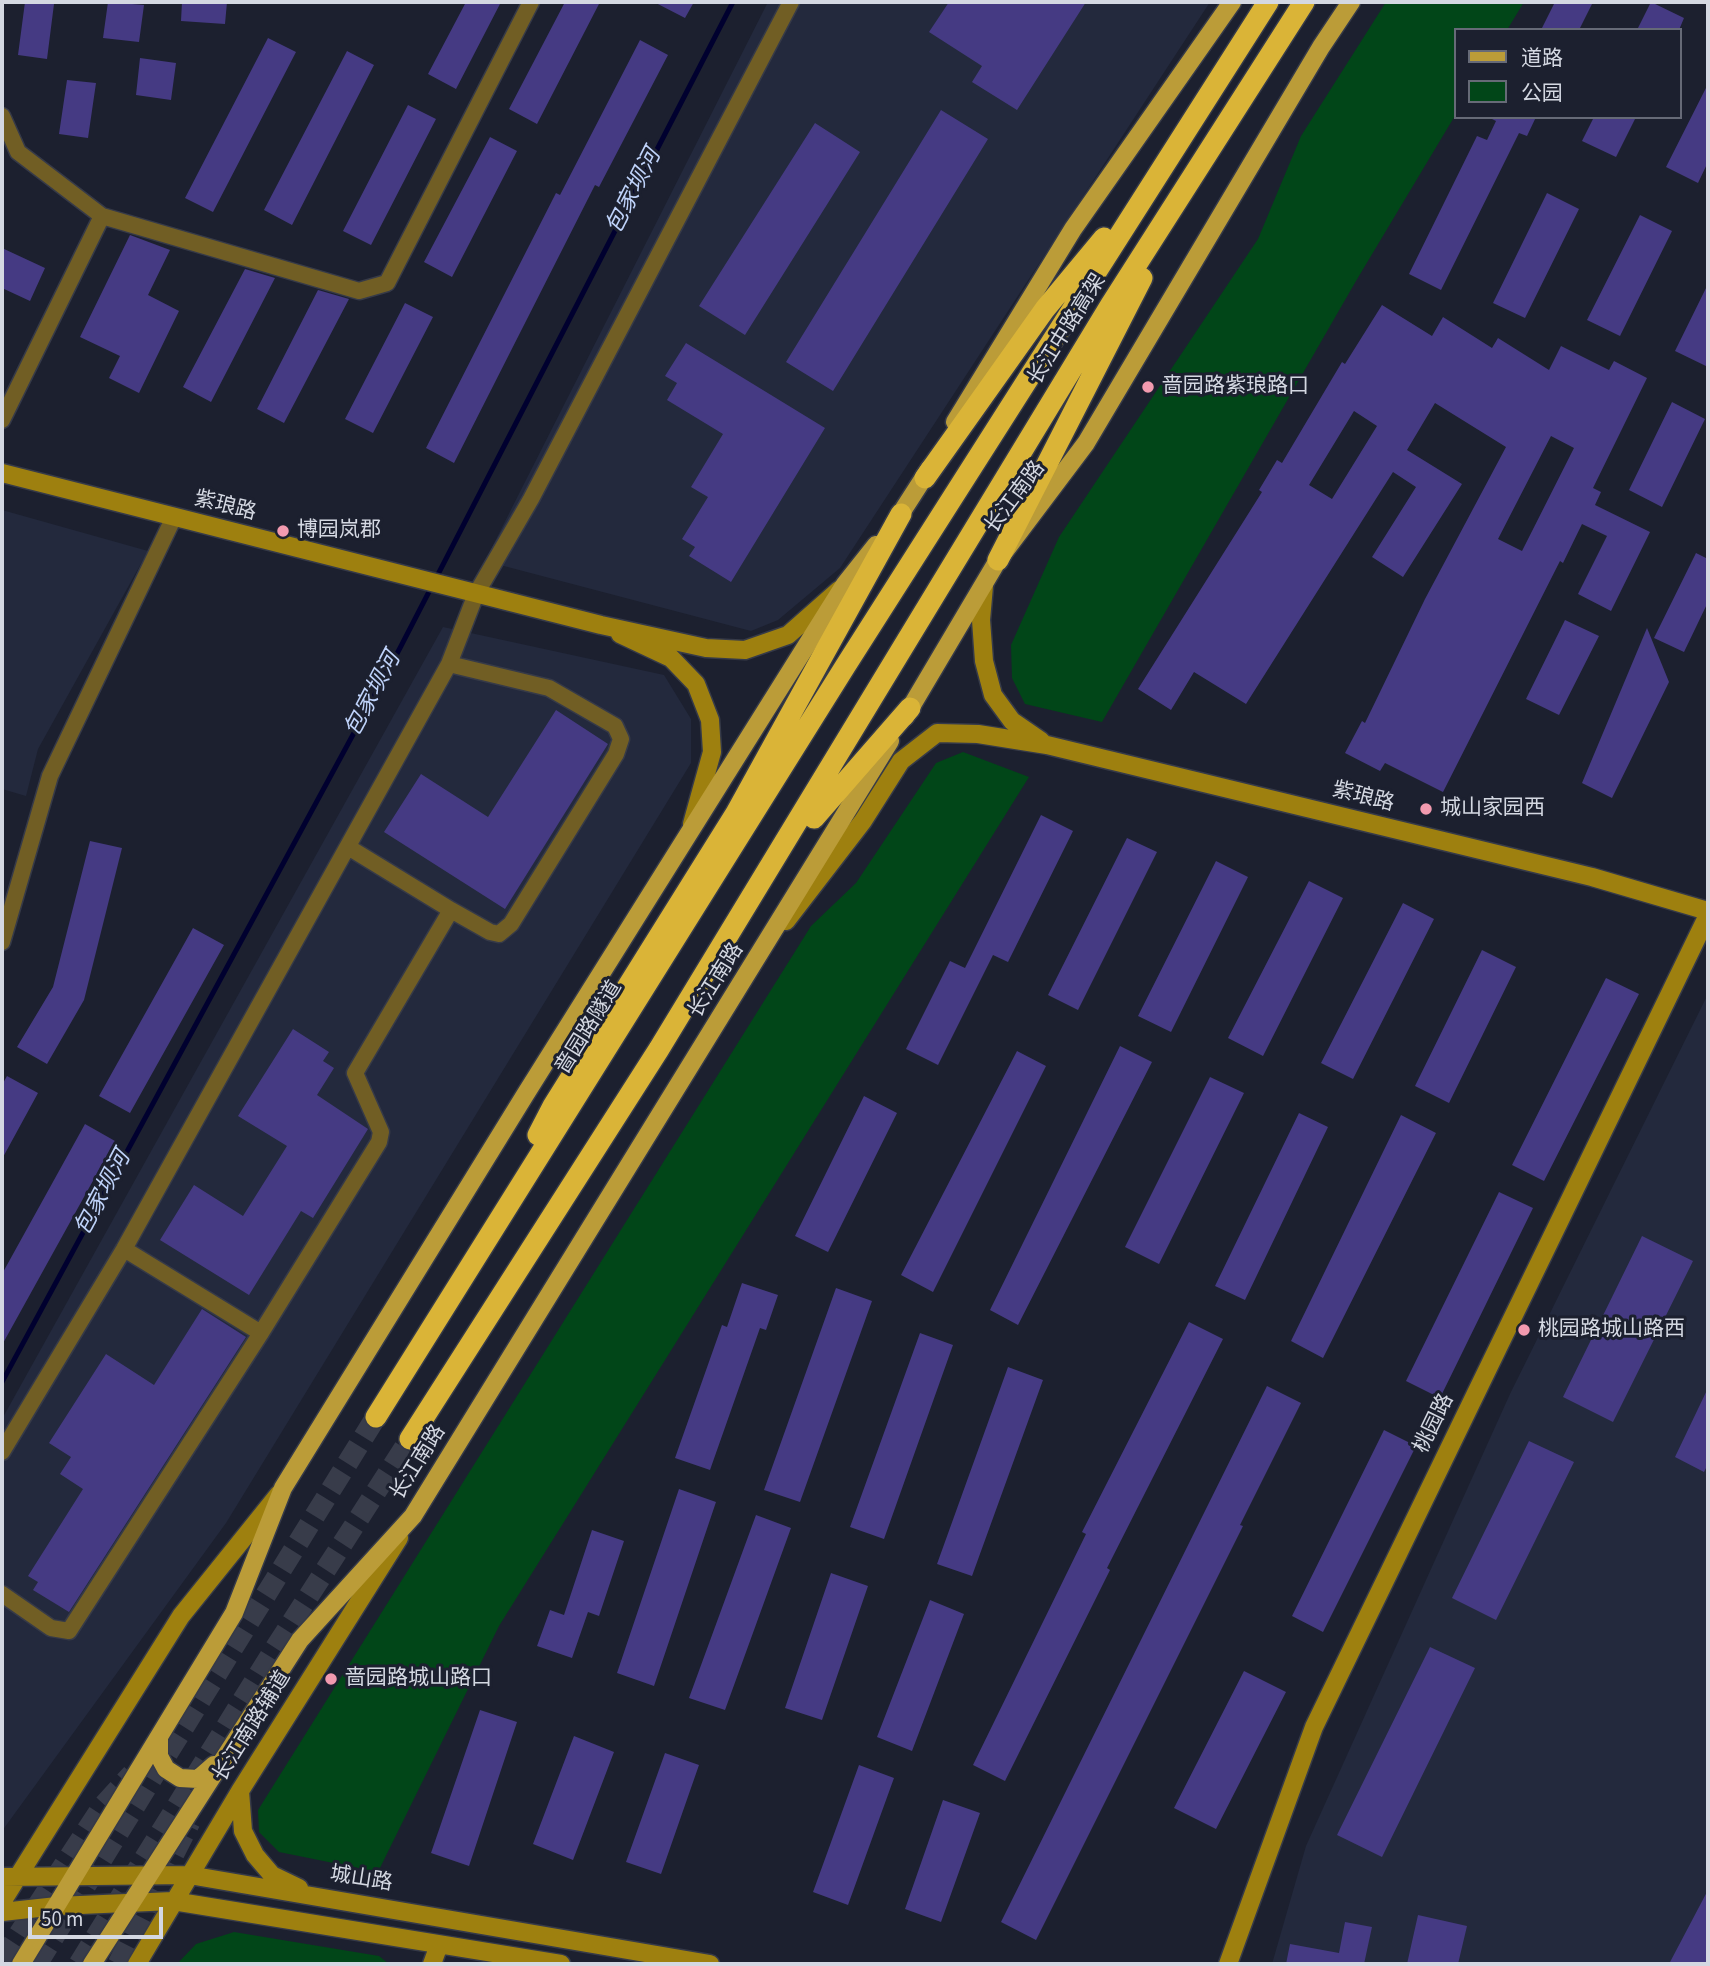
<!DOCTYPE html>
<html>
<head>
<meta charset="utf-8">
<style>
  body { margin:0 }
  #map { position:relative; width:1710px; height:1966px; overflow:hidden; background:#1c202f; font-family:"Source Sans 3","Noto Sans SC",sans-serif }
  canvas { display:block }
  .frame { position:absolute; inset:0; border:4px solid #d4d8e2; pointer-events:none }
  .legend { position:absolute; left:1454px; top:28px; width:228px; height:91px; box-sizing:border-box; background:#1c202f; border:2px solid #666a77; margin:0; padding:9px 12px; list-style:none; font-size:21px; color:#d4d8e2 }
  .legend li { display:flex; align-items:center; gap:14px; height:35px }
  .legend b { width:35px; border:2px solid #666a77 }
  .scale { position:absolute; left:28px; top:1907px; width:135px; height:32px; box-sizing:border-box; border:4px solid #d4d8e2; border-top:0; padding-left:9px; font-size:21px; line-height:24px; white-space:nowrap; color:#d4d8e2; -webkit-text-stroke:5px #1c202f; paint-order:stroke }
</style>
</head>
<body>
<div id="map">
<canvas width="1710" height="1966"></canvas>
<div class="frame"></div>
<ul class="legend">
<li><b style="height:9px;background:#bb9c38"></b>道路</li>
<li><b style="height:19px;background:#014618"></b>公园</li>
</ul>
<div class="scale">50 m</div>
</div>
<script>
const g = document.querySelector('canvas').getContext('2d');
g.lineJoin = 'round';
function paint(path, color) {
  g.fillStyle = color;
  g.fill(path, 'evenodd');
}
function poly(rows) {
  const path = new Path2D();
  for (const r of rows) {
    path.moveTo(r[0], r[1]);
    for (let i = 2; i < r.length; i += 2) path.lineTo(r[i], r[i + 1]);
  }
  return path;
}
function strokePath(path, color, width, dash) {
  g.strokeStyle = color;
  g.lineWidth = width;
  g.lineCap = dash ? 'butt' : 'round';
  g.setLineDash(dash || []);
  g.stroke(path);
}
function write(font, color, halo, rows, align = 'center') {
  g.font = font + ' "Source Sans 3","Noto Sans SC",sans-serif';
  g.lineWidth = 6;
  g.setLineDash([]);
  g.textBaseline = 'middle';
  g.strokeStyle = halo;
  g.fillStyle = color;
  for (const [text, x, y, turn = 0] of rows) {
    g.save();
    g.translate(x, y);
    g.rotate((+turn || 0) * Math.PI / 180);
    g.textAlign = isNaN(turn) ? turn : align;
    if (halo) g.strokeText(text, 0, 0);
    g.fillText(text, 0, 0);
    g.restore();
  }
}
paint(poly([
  [768,2,1210,2,840,568,778,620,751,631,485,561],
  [2,510,148,551,38,749,26,796,2,789],
  [443,627,664,675,691,719,691,763,226,1523,2,1831,2,1419],
  [1708,994,1708,1964,1272,1964,1306,1846,1510,1394]
]), '#23293d');
paint(poly([
  [1386,2,1524,2,1507,30,1456,30,1456,114,1356,281,1102,722,1025,704,1012,678,1011,645,1059,537,1258,239,1301,136],
  [963,752,1029,777,499,1626,378,1872,279,1852,259,1832,258,1810,811,926,856,883,936,763],
  [234,1932,379,1956,389,1964,177,1964,196,1944]
]), '#014618');
strokePath(poly([
  [2,1382,400,648,733,2]
]), '#00002f', 5);
paint(poly([
  [25,2,54,4,47,59,18,55],
  [108,2,144,5,139,42,103,38],
  [182,2,227,2,225,24,181,21],
  [466,2,501,2,456,89,428,74],
  [565,2,600,2,537,124,509,109],
  [654,2,694,2,685,18],
  [949,2,1086,2,1017,110,972,82,982,66,929,32],
  [1555,2,1593,2,1579,30,1541,30],
  [1651,2,1684,18,1679,30,1637,30],
  [268,38,296,52,213,212,185,198],
  [640,40,668,55,599,187,595,185,454,463,426,448,556,193,560,195],
  [347,51,374,65,292,225,264,210],
  [140,58,176,63,171,100,136,95],
  [67,80,96,83,88,138,59,134],
  [1708,84,1708,162,1698,183,1666,167],
  [408,105,436,119,371,245,343,231],
  [941,110,988,139,833,391,786,362],
  [1488,117,1536,117,1527,136,1519,133,1441,290,1409,274,1477,136,1487,140,1496,121],
  [1594,117,1636,117,1616,157,1582,141],
  [815,123,860,152,745,335,699,306],
  [490,137,517,151,452,277,424,262],
  [1547,193,1579,209,1525,318,1493,303],
  [1640,215,1672,231,1620,336,1587,320],
  [130,235,170,250,148,295,179,311,139,393,109,378,120,356,80,337],
  [2,248,45,268,30,301,2,288],
  [245,269,275,278,211,402,183,387],
  [1708,284,1708,367,1675,351],
  [318,290,349,299,284,423,257,409],
  [405,303,433,317,373,433,345,419],
  [1382,305,1432,336,1443,317,1492,348,1498,338,1549,370,1561,346,1609,370,1614,361,1647,378,1593,488,1601,492,1595,505,1650,532,1611,611,1578,594,1607,536,1582,524,1563,563,1560,561,1443,792,1385,763,1380,771,1345,753,1362,721,1365,723,1425,599,1506,447,1435,403,1407,450,1462,484,1403,577,1372,557,1416,487,1393,472,1246,704,1194,672,1171,710,1138,689,1262,492,1259,490,1277,460,1282,463,1342,362,1345,364],
  [1354,411,1377,426,1332,499,1309,485],
  [1551,436,1574,448,1522,551,1498,539],
  [686,343,825,428,731,582,689,556,695,547,682,539,708,497,691,487,723,434,667,400,677,383,665,376],
  [1672,402,1705,419,1662,507,1629,490],
  [1696,553,1708,559,1708,602,1684,652,1654,638],
  [1565,620,1599,636,1559,715,1526,699],
  [1647,628,1669,682,1612,798,1582,783],
  [556,710,608,744,505,909,384,832,421,774,488,817],
  [1041,815,1073,831,1008,962,993,955,938,1065,906,1049,950,961,965,968],
  [1127,838,1157,852,1078,1010,1048,995],
  [90,841,122,848,84,1000,47,1064,17,1047,53,987],
  [1216,861,1248,877,1171,1032,1138,1016],
  [1309,881,1343,898,1263,1056,1228,1038],
  [1403,903,1434,919,1353,1079,1321,1063],
  [193,928,224,945,130,1113,99,1096],
  [1482,950,1516,967,1449,1103,1415,1086],
  [1606,978,1639,994,1544,1181,1512,1165],
  [293,1029,329,1052,323,1061,334,1068,317,1095,368,1129,313,1218,301,1211,249,1295,160,1240,194,1185,243,1216,287,1146,238,1116],
  [1120,1046,1152,1062,1018,1325,990,1310],
  [1017,1051,1046,1066,933,1292,901,1275],
  [7,1076,38,1093,2,1159,2,1085],
  [1210,1077,1244,1093,1159,1264,1125,1247],
  [864,1096,897,1113,828,1252,795,1236],
  [1299,1113,1328,1127,1245,1300,1215,1286],
  [1401,1115,1436,1133,1323,1358,1291,1341],
  [85,1124,115,1141,2,1345,2,1274],
  [1499,1192,1533,1208,1440,1398,1406,1381],
  [1642,1236,1693,1261,1613,1422,1563,1397],
  [742,1283,778,1295,766,1330,760,1328,710,1470,675,1458,722,1325,727,1327],
  [836,1288,872,1301,800,1502,764,1490],
  [202,1309,246,1337,69,1612,33,1590,38,1582,28,1576,83,1489,60,1474,71,1457,49,1443,106,1354,154,1385],
  [1189,1322,1223,1339,1107,1568,1110,1570,1005,1781,973,1765,1086,1534,1082,1532],
  [920,1333,953,1345,884,1539,850,1527],
  [1008,1367,1043,1380,972,1576,937,1564],
  [1267,1386,1301,1403,1240,1525,1243,1526,1036,1940,1001,1922],
  [1708,1388,1708,1464,1704,1472,1675,1457],
  [1384,1430,1416,1446,1323,1632,1292,1616],
  [1529,1441,1574,1462,1496,1620,1452,1598],
  [679,1489,716,1502,654,1686,617,1673],
  [756,1515,791,1528,725,1710,689,1698],
  [592,1530,624,1541,599,1616,588,1612,572,1658,537,1646,550,1610,564,1615],
  [831,1573,868,1586,822,1720,785,1708],
  [930,1600,964,1614,912,1751,877,1737],
  [1430,1647,1475,1668,1382,1857,1337,1835],
  [1244,1671,1286,1692,1216,1829,1174,1808],
  [480,1710,517,1722,469,1866,431,1853],
  [574,1736,614,1752,573,1860,533,1844],
  [665,1753,699,1765,661,1874,626,1862],
  [859,1765,894,1778,848,1905,813,1892],
  [943,1800,980,1813,941,1922,905,1909],
  [1708,1890,1708,1964,1669,1964],
  [1418,1915,1467,1926,1458,1964,1407,1964],
  [1345,1922,1372,1927,1364,1964,1286,1964,1290,1944,1339,1953]
]), '#453a83');
strokePath(poly([
  [2,1960,102,1807,132,1774],
  [37,1964,376,1417],
  [79,1964,272,1653,410,1439],
  [118,1964,190,1822]
]), '#383c4a', 21, [21, 10]);
const street = poly([
  [2,116,18,152,102,216,359,291,387,283,531,2],
  [2,420,102,216],
  [348,847,451,910],
  [2,942,50,776,174,517],
  [124,1249,261,1333],
  [2,1452,124,1249,449,664,476,594,531,499,791,2],
  [2,1594,51,1628,69,1631,261,1333,379,1142,381,1132,355,1073,451,910,490,932,499,934,511,924,616,754,621,739,615,726,549,688,449,664]
]);
const secondary = poly([
  [2,473,601,625,706,648,745,650,788,635,839,590],
  [984,586,981,620,984,661,993,695,1012,721,1041,741],
  [620,634,671,658,696,684,710,720,712,752,692,824],
  [786,921,863,821,901,761,937,733,978,734,1047,745,1592,877,1708,911],
  [240,1791,243,1831,255,1855,272,1875,299,1888],
  [2,1877,189,1875,710,1964],
  [2,1902,181,1616,279,1494],
  [2,1912,57,1906,173,1901,561,1964],
  [137,1964,240,1791,399,1538],
  [432,1964,439,1945],
  [1228,1964,1314,1727,1708,915]
]);
const primary = poly([
  [955,422,1073,229,1232,2],
  [894,524,930,468],
  [905,717,998,560,1086,443,1321,47,1351,2],
  [159,1739,159,1756,166,1769,180,1778,198,1779,214,1765],
  [21,1964,234,1613,283,1488,525,1095,845,584,876,545],
  [92,1964,300,1640,413,1516,890,741]
]);
const highway = poly([
  [925,478,1045,309,1104,238],
  [998,560,1142,278],
  [814,818,910,708],
  [538,1135,553,1106,736,813,901,514],
  [376,1417,846,665,1268,2],
  [410,1439,659,1049,1110,306,1304,2]
]);
strokePath(street, '#363a48', 19);
strokePath(secondary, '#363a48', 21);
strokePath(primary, '#363a48', 21);
strokePath(highway, '#363a48', 24);
strokePath(street, '#715e24', 16);
strokePath(secondary, '#9e800f', 18);
strokePath(primary, '#bb9c38', 18);
strokePath(highway, '#dab437', 21);
for (const [x, y, r, color] of [
  [1148,387,7,"#f29aaf"],
  [283,531,7,"#f29aaf"],
  [1426,809,7,"#f29aaf"],
  [1524,1330,7,"#f29aaf"],
  [331,1679,7,"#f29aaf"]
]) {
  const dot = new Path2D();
  dot.arc(x, y, r, 0, 2 * Math.PI);
  g.fillStyle = color;
  g.fill(dot);
  strokePath(dot, '#1c202f', 2.5);
}
write('21px', '#d4d8e2', '#1c202f', [
  ["长江中路高架",1068,330,-58],
  ["长江南路",1016,498,-53],
  ["紫琅路",225,507,14],
  ["紫琅路",1363,798,14],
  ["长江南路",717,981,-58],
  ["啬园路隧道",590,1028,-58],
  ["桃园路",1435,1424,-64],
  ["长江南路",419,1463,-58],
  ["长江南路辅道",253,1727,-58],
  ["城山路",361,1880,9]
]);
write('21px', '#d4d8e2', '#1c202f', [
  ["啬园路紫琅路口",1162,387],
  ["博园岚郡",297,531],
  ["城山家园西",1440,809],
  ["桃园路城山路西",1538,1330],
  ["啬园路城山路口",345,1679]
], 'left');
write('italic 23px', '#bfd3fa', '#1c202f', [
  ["包家坝河",635,192,-63],
  ["包家坝河",374,695,-62],
  ["包家坝河",104,1194,-62]
]);
</script>
</body>
</html>
